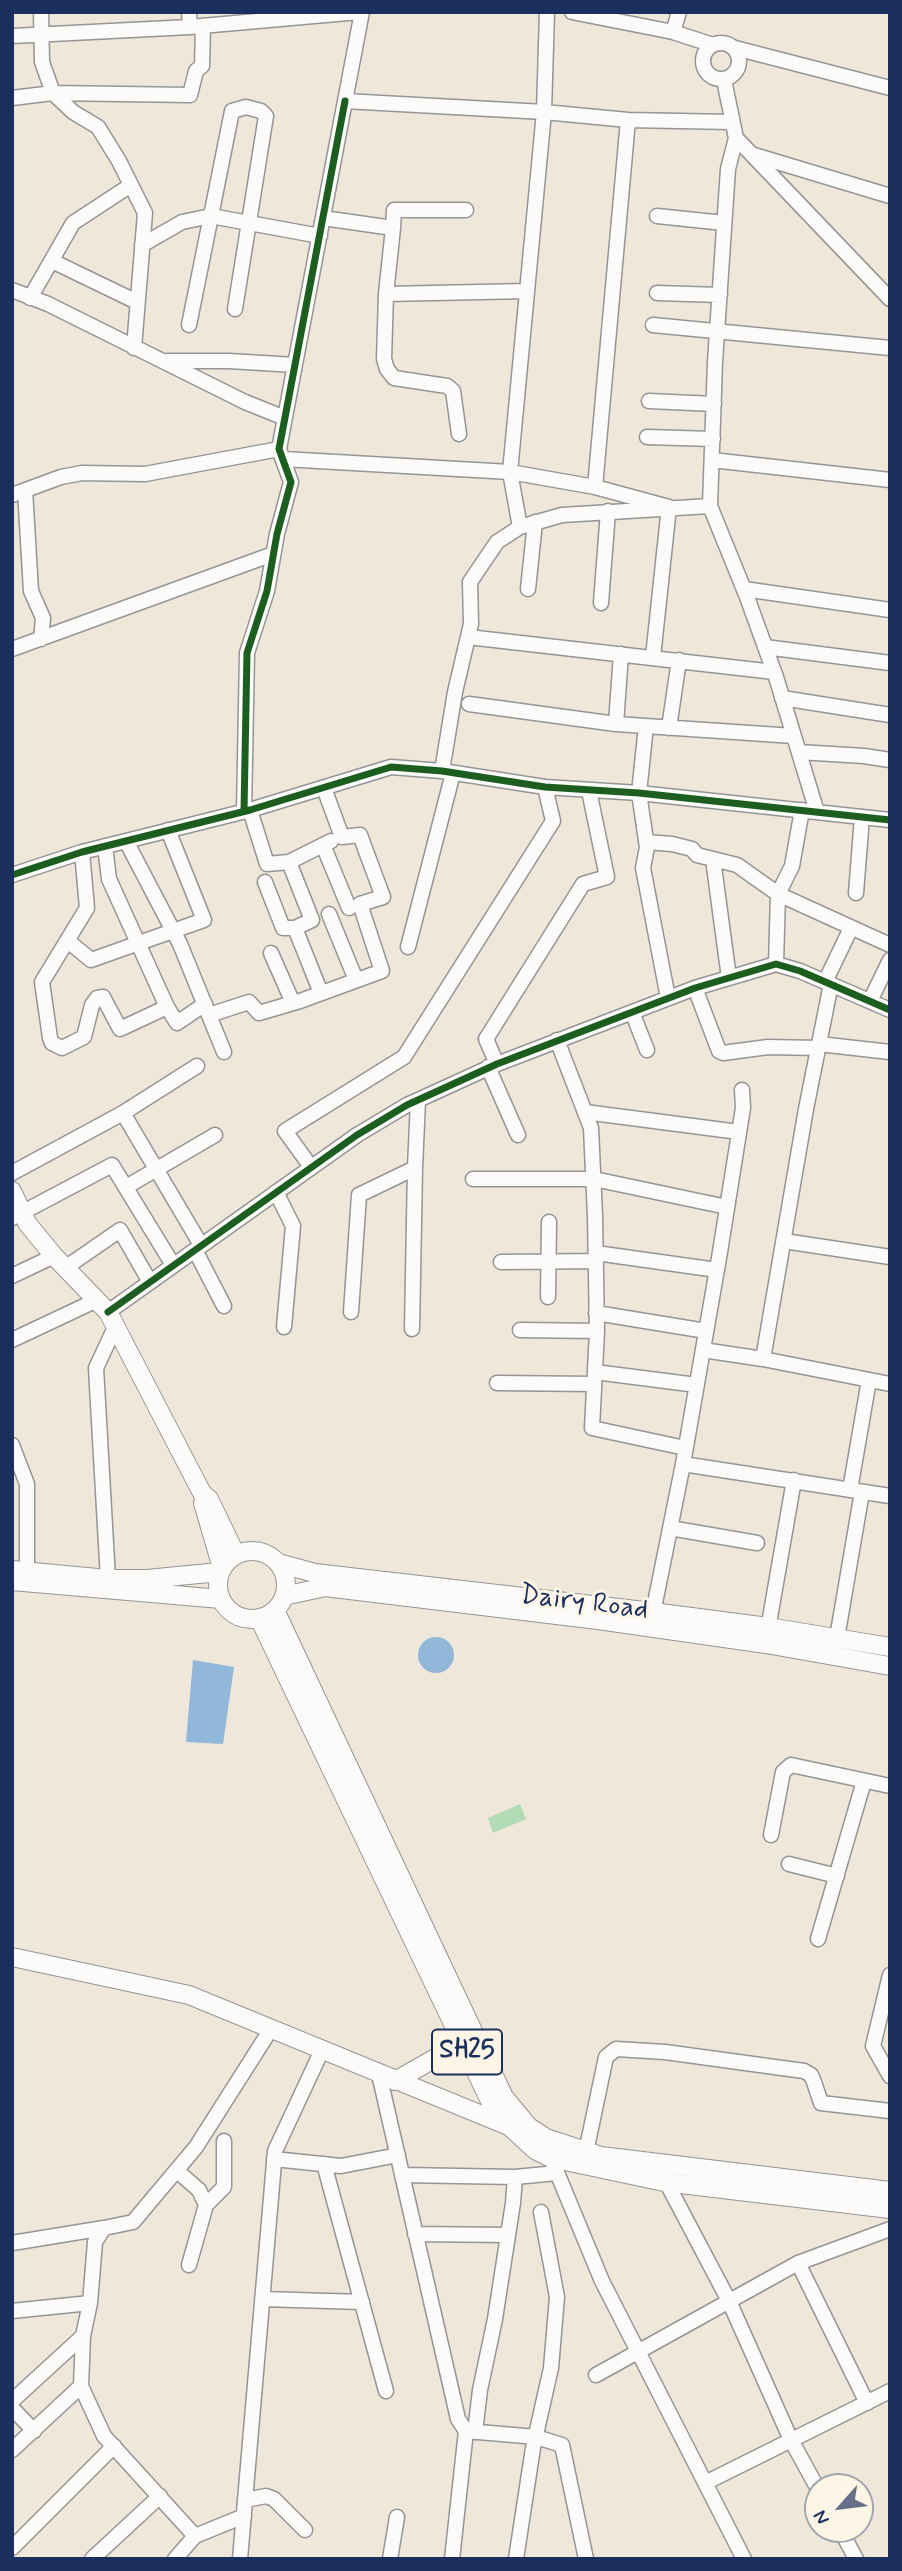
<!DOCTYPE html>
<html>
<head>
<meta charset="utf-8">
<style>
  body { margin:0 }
  #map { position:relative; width:902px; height:2571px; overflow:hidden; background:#eee7da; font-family:Mynerve,sans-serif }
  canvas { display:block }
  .frame { position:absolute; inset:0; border:14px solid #1b2f5e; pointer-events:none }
  .north { position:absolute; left:804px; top:2473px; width:70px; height:70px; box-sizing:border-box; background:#fcf5e5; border:2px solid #a2a6af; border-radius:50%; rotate:242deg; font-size:19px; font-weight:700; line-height:28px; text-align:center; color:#1b2f5e }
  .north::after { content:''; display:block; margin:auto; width:24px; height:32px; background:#656f89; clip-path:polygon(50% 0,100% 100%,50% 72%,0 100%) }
</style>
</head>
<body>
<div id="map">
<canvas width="902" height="2571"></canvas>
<div class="frame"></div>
<div class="north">N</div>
</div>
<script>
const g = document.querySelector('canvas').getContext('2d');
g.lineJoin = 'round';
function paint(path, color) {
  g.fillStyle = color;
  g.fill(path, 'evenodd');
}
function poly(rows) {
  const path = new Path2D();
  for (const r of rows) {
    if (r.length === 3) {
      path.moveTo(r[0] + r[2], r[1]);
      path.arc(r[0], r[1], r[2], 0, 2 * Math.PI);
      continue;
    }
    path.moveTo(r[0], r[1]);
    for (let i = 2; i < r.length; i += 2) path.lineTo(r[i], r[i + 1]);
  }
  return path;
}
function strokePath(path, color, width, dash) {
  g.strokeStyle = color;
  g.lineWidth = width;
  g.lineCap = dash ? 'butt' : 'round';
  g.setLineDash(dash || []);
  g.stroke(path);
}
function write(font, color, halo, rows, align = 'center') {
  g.font = font + ' Mynerve,sans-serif';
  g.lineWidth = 6;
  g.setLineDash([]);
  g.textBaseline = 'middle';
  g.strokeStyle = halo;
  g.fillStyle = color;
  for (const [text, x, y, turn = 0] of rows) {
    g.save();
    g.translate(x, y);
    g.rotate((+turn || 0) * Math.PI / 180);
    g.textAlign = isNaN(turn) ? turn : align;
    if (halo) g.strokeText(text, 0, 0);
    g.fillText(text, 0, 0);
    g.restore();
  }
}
paint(poly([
  [520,1804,526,1819,493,1833,488,1818]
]), '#b0dbb4');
paint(poly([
  [436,1655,18],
  [193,1660,234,1667,223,1744,186,1742]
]), '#91b7d9');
const minor = poly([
  [41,12,42,62,53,93,73,112,98,127,119,161,145,213,134,348],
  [189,12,190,27],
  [362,12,345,101,544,112,628,120,731,122],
  [572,12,673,32,713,45],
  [673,32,679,12],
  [12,36,190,27,359,12],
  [721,61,18],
  [735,48,890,88],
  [724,80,736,138,890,299],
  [12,98,53,93,190,95,196,71,202,66,203,26],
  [736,138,728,169,715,362,710,506,747,597,776,677,817,812],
  [754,155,890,196],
  [657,216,724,223],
  [323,218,393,228,394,210,466,210],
  [393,228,386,294,384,359,387,369,394,378,447,386,453,391,459,434],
  [142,245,182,222,211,216,232,111,246,107,261,111,266,116,235,309],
  [52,261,137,302],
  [12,290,48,304,245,402,285,418],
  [657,293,720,295],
  [386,294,527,291],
  [30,298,73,223,131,185],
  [189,325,211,216,320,236],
  [653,325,890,348],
  [167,361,229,361,295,365],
  [649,401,714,404],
  [647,437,713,439],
  [283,459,510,472,595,487,669,507,653,657],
  [712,460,890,480],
  [595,487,628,120],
  [25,490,31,591,43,618,41,639],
  [12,495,61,477,82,473,145,474,279,449],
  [520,527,510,472,544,112,547,12],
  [528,589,535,522],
  [744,589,890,610],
  [601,603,608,511],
  [468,637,774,672],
  [765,647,890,663],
  [12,649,273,554],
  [782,698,890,715],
  [469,704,616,724,794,736],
  [616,724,621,654],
  [646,726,639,793,647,847,643,868,668,998],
  [669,728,679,660],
  [799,752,864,756,890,760],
  [442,771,455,692,471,624,470,582,497,542,520,527,562,515,710,506],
  [250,810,267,864,289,862,312,920,295,928,321,993],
  [244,811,247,653,267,591,277,534,291,482,279,449,345,101],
  [126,841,180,944,224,1052],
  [646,842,672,844,692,849,697,855,737,865,778,894,890,945],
  [323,845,349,908],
  [82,852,87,908,42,982,50,1038,52,1043,62,1048,84,1037,92,1005,97,998,103,997,120,1029,167,1007,109,879,105,846],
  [713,859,729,978],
  [289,862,331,841],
  [12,875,82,852,250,810,391,767,442,771,545,787,639,793,890,820],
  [265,882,283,928,295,928],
  [856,893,862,817],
  [329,914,356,980],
  [68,941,91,960,204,920,168,830],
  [408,947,453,773],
  [271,953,293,1003],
  [776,964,778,894,792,866,802,810],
  [825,982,851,928],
  [695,988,719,1051,723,1053,768,1047,818,1048],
  [870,1001,890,960],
  [167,1007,177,1023,205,1004],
  [632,1012,647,1050],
  [209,1015,249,1002,259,1013,300,1001,382,971,360,904,383,897,360,835,342,837,324,788],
  [557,1040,591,1128,595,1216,597,1331,592,1428,685,1448],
  [819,1044,890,1052],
  [497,1064,486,1039,583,884,607,877,589,791],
  [488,1067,518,1135],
  [585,1112,739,1132],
  [123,1113,197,1066],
  [311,1167,285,1131,404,1057,553,821,545,787],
  [12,1173,123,1113,201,1245],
  [473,1179,594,1179,727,1207],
  [126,1187,215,1135],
  [276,1192,293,1226,284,1327],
  [12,1218,112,1165,173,1265],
  [784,1241,890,1257],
  [195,1250,224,1306],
  [596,1253,717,1270],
  [501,1262,596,1261],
  [65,1268,120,1230,150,1282],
  [12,1276,54,1256],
  [548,1297,549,1222],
  [108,1312,357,1135,407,1105,497,1064,695,988,776,964,800,971,890,1010],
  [351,1312,359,1195,415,1168,418,1100],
  [596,1313,706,1331],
  [412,1329,415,1168],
  [520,1330,597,1331],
  [12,1340,97,1300],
  [703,1350,763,1359,890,1384],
  [763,1359,806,1109,831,984],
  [595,1372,697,1385],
  [497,1383,594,1384],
  [12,1445,27,1484,27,1571],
  [683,1464,890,1496],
  [850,1490,869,1380],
  [670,1528,757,1543],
  [108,1579,96,1368,116,1325],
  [651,1623,683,1464,720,1252,743,1108,742,1090],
  [767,1635,794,1480],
  [837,1638,862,1492],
  [771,1835,783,1772,791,1765,890,1786],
  [789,1864,837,1876],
  [818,1939,864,1781],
  [890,1975,873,2046,890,2076],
  [379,2074,458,2419,466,2431,452,2559],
  [586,2152,606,2057,616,2049,665,2052,804,2071,811,2075,814,2082,821,2103,890,2111],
  [551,2158,602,2281,744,2559],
  [274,2159,341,2166,398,2155],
  [324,2164,386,2391],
  [177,2171,199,2190,206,2205,189,2265],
  [662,2174,729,2301,791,2440,818,2489],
  [402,2175,515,2177,513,2203,495,2319,480,2390,475,2432],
  [515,2177,557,2173],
  [206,2205,224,2187,224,2141],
  [104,2228,133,2222,196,2147,271,2029],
  [415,2234,508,2235],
  [12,2243,104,2228,95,2242,90,2303],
  [798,2263,867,2403],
  [262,2299,362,2302],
  [12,2311,90,2303,83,2336,81,2386],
  [596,2375,798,2263,890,2229],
  [12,2401,83,2336],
  [12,2408,34,2431],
  [467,2431,536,2437,562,2445,586,2559],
  [12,2450,81,2386,104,2436,195,2536,175,2559],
  [705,2483,890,2391],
  [245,2500,266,2496,274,2499,305,2530],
  [840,2529,856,2559],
  [195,2536,244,2516],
  [12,2548,114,2446],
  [92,2559,160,2496],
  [240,2559,275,2151,322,2050],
  [390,2559,397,2517],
  [516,2559,533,2448,551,2368,557,2297,541,2212]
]);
const major = poly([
  [12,1191,27,1223,54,1256,108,1312,202,1493,209,1499,236,1555],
  [203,1503,222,1568],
  [252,1585,34],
  [278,1563,315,1573,653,1612,768,1627,890,1647],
  [12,1570,108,1579,147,1579,219,1572],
  [12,1581,221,1599],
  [284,1596,325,1587,598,1620,766,1644,890,1666],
  [275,1610,504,2097,529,2127,546,2138,601,2156,890,2191],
  [259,1618,490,2101,510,2127,535,2150,551,2158,664,2182,890,2209],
  [12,1957,189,1995,511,2127],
  [395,2081,462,2043]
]);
strokePath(minor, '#959596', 17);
strokePath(major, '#959596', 20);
strokePath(minor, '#fcfbf9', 14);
strokePath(major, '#fcfbf9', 18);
strokePath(poly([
  [244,811,247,653,267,591,277,534,291,482,279,449,345,101],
  [12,875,82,852,250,810,391,767,442,771,545,787,639,793,890,820],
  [108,1312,357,1135,407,1105,497,1064,695,988,776,964,800,971,890,1010]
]), '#1b5e20', 7);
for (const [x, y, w] of [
  [467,2052,70]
]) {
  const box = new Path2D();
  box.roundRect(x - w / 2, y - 22.5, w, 45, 5);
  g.fillStyle = '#fcf5e5';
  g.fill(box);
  strokePath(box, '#1b2f5e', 2);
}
write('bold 26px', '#1b2f5e', null, [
  ["SH25",467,2052]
]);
write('28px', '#1b2f5e', '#fcf5e5', [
  ["Dairy Road",584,1604,7]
]);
</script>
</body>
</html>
